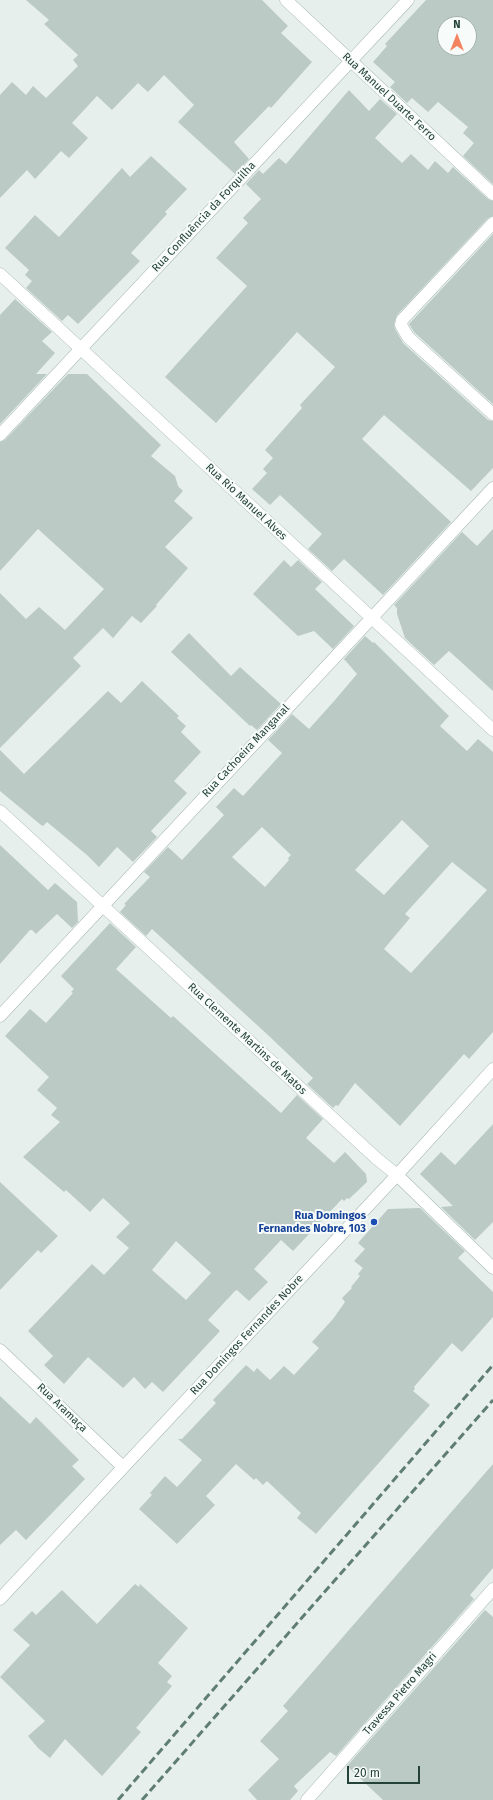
<!DOCTYPE html>
<html>
<head>
<meta charset="utf-8">
<style>
  body { margin:0 }
  #map { position:relative; width:493px; height:1800px; overflow:hidden; background:#e6efeb; font-family:"Fira Sans",sans-serif }
  canvas { display:block }
  .north { position:absolute; left:437px; top:16px; width:40px; height:40px; box-sizing:border-box; background:#f7fbf9; border:1px solid #a3b1ad; border-radius:50%; rotate:0deg; font-size:11px; font-weight:700; line-height:16px; text-align:center; color:#24423a }
  .north::after { content:''; display:block; margin:auto; width:14px; height:18px; background:#f4845f; clip-path:polygon(50% 0,100% 100%,50% 72%,0 100%) }
  .scale { position:absolute; left:347px; top:1766px; width:73px; height:18px; box-sizing:border-box; border:2px solid #24423a; border-top:0; padding-left:5px; font-size:12px; line-height:14px; white-space:nowrap; color:#24423a; -webkit-text-stroke:3px #f7fbf9; paint-order:stroke }
</style>
</head>
<body>
<div id="map">
<canvas width="493" height="1800"></canvas>
<div class="north">N</div>
<div class="scale">20 m</div>
</div>
<script>
const g = document.querySelector('canvas').getContext('2d');
g.lineJoin = 'round';
function paint(path, color) {
  g.fillStyle = color;
  g.fill(path, 'evenodd');
}
function poly(rows) {
  const path = new Path2D();
  for (const r of rows) {
    path.moveTo(r[0], r[1]);
    for (let i = 2; i < r.length; i += 2) path.lineTo(r[i], r[i + 1]);
  }
  return path;
}
function strokePath(path, color, width, dash) {
  g.strokeStyle = color;
  g.lineWidth = width;
  g.lineCap = dash ? 'butt' : 'round';
  g.setLineDash(dash || []);
  g.stroke(path);
}
function write(font, color, halo, rows, align = 'center') {
  g.font = font + ' "Fira Sans",sans-serif';
  g.lineWidth = 4;
  g.setLineDash([]);
  g.textBaseline = 'middle';
  g.strokeStyle = halo;
  g.fillStyle = color;
  for (const [text, x, y, turn = 0] of rows) {
    g.save();
    g.translate(x, y);
    g.rotate((+turn || 0) * Math.PI / 180);
    g.textAlign = isNaN(turn) ? turn : align;
    if (halo) g.strokeText(text, 0, 0);
    g.fillText(text, 0, 0);
    g.restore();
  }
}
paint(poly([
  [26,0,262,0,288,26,281,33,312,62,271,108,269,106,234,142,249,159,235,174,178,122,194,105,164,75,148,92,138,83,112,110,97,96,72,123,88,138,69,158,61,151,35,179,27,170,0,198,0,95,12,82,26,95,33,86,46,98,78,66,73,60,78,55,44,24,49,20],
  [426,0,493,0,493,184,463,156,474,143,463,133,468,127,438,102,428,112,412,98,407,103,390,87,395,82,373,62,387,46,385,44],
  [445,24,469,24,469,48,445,48],
  [349,90,369,111,380,99,397,114,375,138,402,163,411,154,428,170,435,161,448,173,453,167,488,199,493,201,493,216,488,218,397,315,394,324,395,329,403,343,488,420,493,421,493,468,471,491,384,415,362,439,451,522,383,595,344,559,332,571,308,549,322,534,280,495,270,505,252,489,267,473,263,469,273,458,265,450,302,408,300,405,335,367,297,332,216,423,165,377,247,286,216,258,248,223,243,218,261,199,246,184,259,170,263,174,279,158,286,164],
  [151,156,187,189,165,212,167,214,131,253,140,261,78,324,68,315,62,321,26,288,32,281,25,275,29,270,5,248,35,215,59,237,122,168,130,177],
  [493,234,493,404,414,332,409,324],
  [15,299,52,332,42,341,55,353,36,374,47,374,0,424,0,315],
  [68,374,87,374,161,445,151,456,175,476,178,486,183,491,174,501,193,518,165,547,188,568,156,605,157,606,141,623,132,616,113,638,103,628,73,658,81,666,0,748,0,593,26,619,39,607,65,630,104,589,38,529,0,571,0,442,5,440],
  [493,529,493,691,449,651,434,665,405,638,397,614,397,608,394,605,462,532,477,546],
  [284,560,291,567,298,560,322,582,315,589,354,626,333,649,314,631,298,636,253,594],
  [189,633,231,676,240,667,281,704,257,730,251,725,250,726,171,652],
  [365,636,373,643,374,642,449,716,440,726,467,751,478,739,493,752,493,1032,469,1059,464,1054,400,1126,355,1083,338,1106,336,1105,333,1108,307,1084,313,1078,269,1036,152,929,146,936,120,912,126,905,124,904,150,877,144,872,168,847,182,860,224,815,216,807,234,788,243,796,282,753,268,740,292,714,309,729,335,700,357,674,344,659],
  [402,820,429,846,384,895,355,870],
  [262,827,291,855,288,858,289,860,265,887,232,857],
  [452,862,487,890,411,973,384,949,410,918,405,914],
  [142,681,179,716,177,718,186,726,181,732,201,752,174,781,187,793,151,831,157,837,133,862,117,847,99,867,87,855,47,822,43,826,41,825,0,791,0,750,24,774,108,691,121,703],
  [0,845,48,890,55,883,77,902,78,922,72,928,57,914,36,934,32,930,30,930,0,964],
  [110,923,136,947,116,969,171,1018,173,1016,281,1113,297,1095,323,1119,306,1138,334,1163,345,1152,366,1174,367,1182,349,1199,347,1198,344,1201,342,1199,293,1251,281,1240,254,1269,268,1282,249,1301,237,1290,235,1291,208,1320,220,1331,163,1392,152,1382,145,1389,134,1377,123,1388,88,1357,64,1384,44,1365,53,1356,28,1331,92,1264,104,1275,129,1248,116,1237,130,1223,103,1198,90,1212,66,1190,64,1192,23,1157,60,1122,51,1115,57,1108,37,1090,49,1077,5,1036,30,1009,46,1023,73,993,71,992,74,989,61,976],
  [176,1241,211,1273,186,1300,152,1270],
  [493,1124,493,1222,475,1240,441,1207,453,1206,420,1174,441,1152,455,1165],
  [0,1182,58,1236,41,1253,38,1250,0,1290],
  [420,1208,465,1251,458,1258,493,1292,493,1317,462,1352,452,1343,414,1387,415,1389,413,1391,430,1405,316,1534,297,1518,301,1513,267,1481,263,1485,256,1478,254,1480,236,1464,206,1496,215,1505,177,1544,139,1509,152,1495,150,1493,165,1476,177,1487,202,1460,178,1439,182,1439,216,1403,213,1400,246,1365,254,1372,257,1368,270,1380,284,1366,294,1375,319,1348,312,1342,333,1319,345,1302,342,1298,352,1288,351,1287,360,1276,358,1274,363,1268,354,1261,365,1249,358,1243,388,1209],
  [0,1396,30,1424,36,1417,79,1460,72,1466,85,1479,26,1540,16,1530,0,1545],
  [493,1464,493,1568,470,1595,474,1599,336,1756,330,1752,294,1786,298,1791,290,1800,257,1800,248,1790,279,1759,260,1741,288,1711,283,1706],
  [135,1584,139,1587,140,1584,188,1628,158,1663,172,1676,167,1682,172,1686,136,1728,141,1732,102,1776,65,1739,50,1758,38,1748,28,1736,45,1721,0,1677,30,1645,13,1630,32,1611,36,1615,62,1590,97,1624],
  [485,1610,493,1617,493,1800,383,1800,347,1766]
]), '#bbcac4');
const minor = poly([
  [286,0,493,194],
  [493,223,402,320,401,325,408,337,493,414],
  [0,274,493,730],
  [0,435,408,0],
  [0,811,376,1158,397,1175,493,1268],
  [0,1016,493,488],
  [0,1350,123,1467],
  [307,1800,493,1589]
]);
const tertiary = poly([
  [0,1599,397,1175,493,1069]
]);
strokePath(minor, '#a8b8b2', 13);
strokePath(tertiary, '#a8b8b2', 13);
strokePath(minor, '#fff', 12);
strokePath(tertiary, '#fff', 12);
strokePath(poly([
  [118,1800,493,1365],
  [142,1800,493,1400]
]), '#5f7d75', 3, [8, 4]);
for (const [x, y, r, color] of [
  [374,1222,4,"#1a4fb4"]
]) {
  const dot = new Path2D();
  dot.arc(x, y, r, 0, 2 * Math.PI);
  g.fillStyle = color;
  g.fill(dot);
  strokePath(dot, '#f7fbf9', 1.5);
}
write('11px', '#24423a', '#f7fbf9', [
  ["Rua Manuel Duarte Ferro",389,97,43],
  ["Rua Confluência da Forquilha",204,217,-47],
  ["Rua Rio Manuel Alves",246,502,43],
  ["Rua Cachoeira Manganal",246,751,-47],
  ["Rua Clemente Martins de Matos",247,1039,43],
  ["Rua Domingos Fernandes Nobre",247,1335,-47],
  ["Rua Aramaça",62,1408,44],
  ["Travessa Pietro Magri",400,1694,-49]
]);
write('bold 11px', '#164399', '#f7fbf9', [
  ["Rua Domingos",366,1216],
  ["Fernandes Nobre, 103",366,1229]
], 'right');
</script>
</body>
</html>
